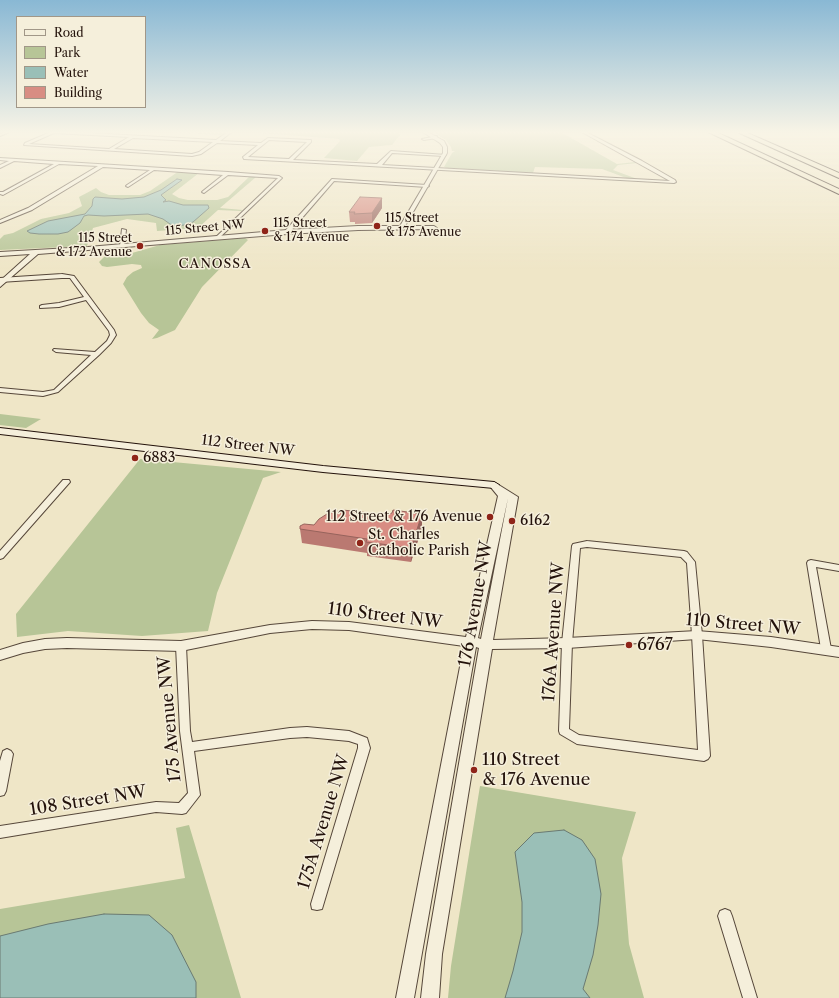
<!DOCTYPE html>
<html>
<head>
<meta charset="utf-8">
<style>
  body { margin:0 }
  #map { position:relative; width:839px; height:998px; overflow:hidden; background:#efe6c7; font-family:"Libre Caslon Text",serif }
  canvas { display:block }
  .legend { position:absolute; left:16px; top:16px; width:130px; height:92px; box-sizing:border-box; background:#f5efdb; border:1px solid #a19788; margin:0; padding:5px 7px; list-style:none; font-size:12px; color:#23120b }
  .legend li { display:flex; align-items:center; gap:8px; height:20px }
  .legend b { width:20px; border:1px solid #a19788 }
</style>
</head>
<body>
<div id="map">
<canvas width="839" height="998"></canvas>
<ul class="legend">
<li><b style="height:5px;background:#f5efdb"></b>Road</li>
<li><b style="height:11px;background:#b7c597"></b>Park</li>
<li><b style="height:11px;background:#9abfb7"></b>Water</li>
<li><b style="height:11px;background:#d88d83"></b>Building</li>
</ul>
</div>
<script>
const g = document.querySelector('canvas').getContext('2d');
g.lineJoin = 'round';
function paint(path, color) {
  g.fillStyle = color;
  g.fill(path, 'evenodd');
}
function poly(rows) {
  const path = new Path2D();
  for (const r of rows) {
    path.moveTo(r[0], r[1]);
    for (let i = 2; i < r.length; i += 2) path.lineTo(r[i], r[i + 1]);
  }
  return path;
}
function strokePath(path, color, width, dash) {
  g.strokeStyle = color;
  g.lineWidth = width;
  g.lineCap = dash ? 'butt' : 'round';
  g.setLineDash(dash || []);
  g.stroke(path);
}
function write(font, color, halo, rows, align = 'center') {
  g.font = font + ' "Libre Caslon Text",serif';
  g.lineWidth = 3;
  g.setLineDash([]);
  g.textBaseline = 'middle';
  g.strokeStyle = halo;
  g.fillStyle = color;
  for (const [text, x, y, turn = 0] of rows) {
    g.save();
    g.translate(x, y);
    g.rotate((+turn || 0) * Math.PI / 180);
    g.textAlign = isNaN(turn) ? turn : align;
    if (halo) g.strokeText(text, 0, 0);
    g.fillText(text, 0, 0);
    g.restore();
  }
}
paint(poly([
  [145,131,227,131,221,135],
  [262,131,393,131,401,134,392,145,369,147,357,161,324,158,340,141,339,139,259,133],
  [431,131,559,131,617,164,635,162,638,163,618,165,613,170,640,180,629,179,602,169,535,167,533,173,447,168,444,167,452,153,455,151,452,151,451,147,446,140],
  [179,171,199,173,172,194,179,198,188,200,217,200,228,197,250,176,256,177,220,208,243,210,241,211,218,210,198,228,157,231,156,223,127,219,93,228,87,246,0,250,0,239,4,235,13,233,41,219,69,213,82,206,79,197,96,188,101,192,109,195,140,195,150,191],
  [245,238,248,240,202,287,175,330,157,338,152,339,159,330,149,323,141,313,123,284,127,277,133,272,142,268,141,265,132,264,107,267,102,266,99,262,105,256,112,253,125,251,132,253,160,245],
  [0,414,41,419,26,428,0,425],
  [140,459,281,472,263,478,217,593,208,631,142,636,68,631,17,637,16,614],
  [480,786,636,812,622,858,629,944,644,998,448,998,451,966],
  [189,825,241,998,0,998,0,909,185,878,176,828]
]), '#b7c597');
const water = poly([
  [177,179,182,180,161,195,166,200,163,202,169,201,183,205,208,205,209,208,193,222,184,225,176,226,170,224,163,219,148,214,104,216,88,215,84,216,80,223,68,232,58,234,39,234,30,233,27,231,48,221,85,214,92,206,93,199,95,197,122,199,144,197,161,190,177,179],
  [564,830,582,840,595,859,601,894,598,925,593,955,583,989,590,998,505,998,513,971,522,932,522,902,515,852,534,833,564,830],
  [104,914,149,915,172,935,196,982,196,998,0,998,0,936,48,924,104,914]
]);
paint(water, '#9abfb7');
strokePath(water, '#6a7a72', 1);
const minor = poly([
  [8,131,12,131,0,136,0,134,8,131],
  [53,131,216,140,229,131,233,131,220,141,261,143,268,138,311,140,311,142,293,160,377,164,391,151,446,155,444,156,392,153,382,165,670,181,580,131,584,131,642,161,675,180,676,182,674,183,244,159,243,157,258,145,217,143,201,154,192,156,24,145,25,143,53,131],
  [54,133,129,137,109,149,29,144,54,133],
  [133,138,213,142,199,152,192,154,114,149,133,138],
  [269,140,307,142,289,159,248,157,269,140],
  [437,136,436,138,424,140,422,139,437,136],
  [0,158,228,172,279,176,282,178,218,239,216,238,216,237,278,178,228,175,204,193,202,192,203,191,223,175,154,170,128,187,126,186,127,185,150,170,103,167,32,210,0,223,0,220,28,208,98,166,59,164,3,195,0,194,0,192,3,192,54,164,14,161,0,168,0,165,9,161,0,160,0,158],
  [332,179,427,185,429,186,427,187,334,181,289,233,285,233,285,231,332,179],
  [122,229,126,230,124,246,122,247,120,246,122,229],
  [62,274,74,276,114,330,116,335,111,343,99,355,58,392,43,396,0,392,0,388,43,392,54,390,91,355,56,352,53,350,54,349,95,352,107,341,110,335,109,331,86,300,59,307,40,308,40,306,42,305,59,303,84,297,70,278,62,278,0,282,0,278,62,274],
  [63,480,69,480,70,482,3,558,0,559,0,551,63,480],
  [587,541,684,551,687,552,695,562,702,635,710,756,708,759,704,761,577,744,560,734,559,731,562,643,572,546,573,544,587,541],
  [587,547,681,557,687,563,692,635,698,750,579,735,569,729,572,643,580,548,587,547],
  [811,560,839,565,839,571,816,567,831,649,829,652,826,653,823,652,821,649,807,563,808,561,811,560],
  [181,642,184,643,186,646,190,731,192,742,290,728,307,727,349,731,367,738,370,748,322,909,317,910,312,909,311,904,358,748,358,744,349,741,307,737,290,738,194,751,200,795,186,813,182,814,156,812,0,838,0,826,156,802,179,803,188,793,180,731,176,646,178,643,181,642],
  [7,749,11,751,13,754,6,791,4,795,0,796,0,761,3,751,7,749],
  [725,909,730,911,732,916,757,998,743,998,718,916,720,911,725,909]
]);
const tertiary = poly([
  [421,131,426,131,444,141,447,147,447,153,405,226,434,226,437,228,436,229,358,230,287,234,38,254,0,287,0,281,30,254,0,256,0,252,88,247,287,230,358,226,400,226,443,153,443,147,440,143,421,131],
  [494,482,518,497,493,640,567,638,697,631,771,637,839,647,839,657,771,647,697,639,567,648,492,649,442,954,439,998,421,998,426,954,479,648,476,647,414,998,396,998,464,646,349,630,312,629,270,633,181,651,67,648,45,649,23,653,0,660,0,650,23,643,45,639,67,638,181,641,270,625,312,621,349,622,466,637,498,496,489,485,494,482],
  [508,498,481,639,478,638,508,498]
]);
const secondary = poly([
  [0,428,323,466,494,482,499,485,494,488,323,472,0,434,0,428]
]);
const motorway = poly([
  [706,131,714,131,839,189,839,194,706,131],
  [735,131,743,131,839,173,839,178,735,131]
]);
strokePath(minor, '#56473a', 2);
strokePath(tertiary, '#56473a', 2);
strokePath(secondary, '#23120b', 2);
strokePath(motorway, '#23120b', 2);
paint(minor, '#f5efdb');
paint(tertiary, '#f5efdb');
paint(secondary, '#f5efdb');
paint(motorway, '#efe6c7');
paint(poly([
  [382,198,382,208,372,223,355,224,355,222,350,222,349,212],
  [422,514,422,528,411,562,367,556,367,553,302,543,300,529,314,525]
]), '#ba7971');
paint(poly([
  [382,198,382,208,372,223,372,213],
  [422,514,422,528,411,562,411,548]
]), '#97635c');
const building = poly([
  [360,197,382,198,372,213,354,214,355,212,349,212,360,197],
  [342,510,363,512,375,519,392,513,393,510,422,514,411,548,366,542,367,539,300,529,300,526,304,524,314,525,319,519,327,514,342,510]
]);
paint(building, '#d88d83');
strokePath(building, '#97635c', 1);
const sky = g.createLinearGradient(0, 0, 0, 270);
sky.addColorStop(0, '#89b8d4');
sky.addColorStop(0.49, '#f8f4e6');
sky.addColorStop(1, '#f8f4e600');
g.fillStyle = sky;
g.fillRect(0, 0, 839, 270);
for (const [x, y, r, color] of [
  [377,226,4,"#8f2418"],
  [265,231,4,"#8f2418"],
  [140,246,4,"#8f2418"],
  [135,458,4,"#8f2418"],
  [490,517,4,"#8f2418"],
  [512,521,4,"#8f2418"],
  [360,543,4,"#8f2418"],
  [629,645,4,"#8f2418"],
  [474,770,4,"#8f2418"]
]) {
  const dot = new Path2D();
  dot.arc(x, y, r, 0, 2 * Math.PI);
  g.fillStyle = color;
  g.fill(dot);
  strokePath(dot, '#f5efdb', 1.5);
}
write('12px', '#23120b', '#f5efdb', [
  ["115 Street",385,219],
  ["& 175 Avenue",385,233],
  ["115 Street",273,224],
  ["& 174 Avenue",273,238],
  ["115 Street",132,239,"right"],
  ["& 172 Avenue",132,253,"right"]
], 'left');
write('12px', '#23120b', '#f5efdb', [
  ["115 Street NW",205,228,-5]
]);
g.letterSpacing = '1px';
write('13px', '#23120b', '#f5efdb', [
  ["CANOSSA",215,264]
]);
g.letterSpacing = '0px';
write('14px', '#23120b', '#f5efdb', [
  ["112 Street NW",248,446,7]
]);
write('14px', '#23120b', '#f5efdb', [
  ["6883",143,458],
  ["112 Street & 176 Avenue",482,517,"right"],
  ["6162",520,521],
  ["St. Charles",368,535],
  ["Catholic Parish",368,551]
], 'left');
write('17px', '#23120b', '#f5efdb', [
  ["176 Avenue NW",476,604,-80],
  ["110 Street NW",385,616,7],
  ["110 Street NW",743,625,5],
  ["176A Avenue NW",554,632,-86],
  ["175 Avenue NW",170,719,-95],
  ["108 Street NW",88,801,-9],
  ["175A Avenue NW",324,822,-73]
]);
write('17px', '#23120b', '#f5efdb', [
  ["6767",637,645],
  ["110 Street",482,760],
  ["& 176 Avenue",482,780]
], 'left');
</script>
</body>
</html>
